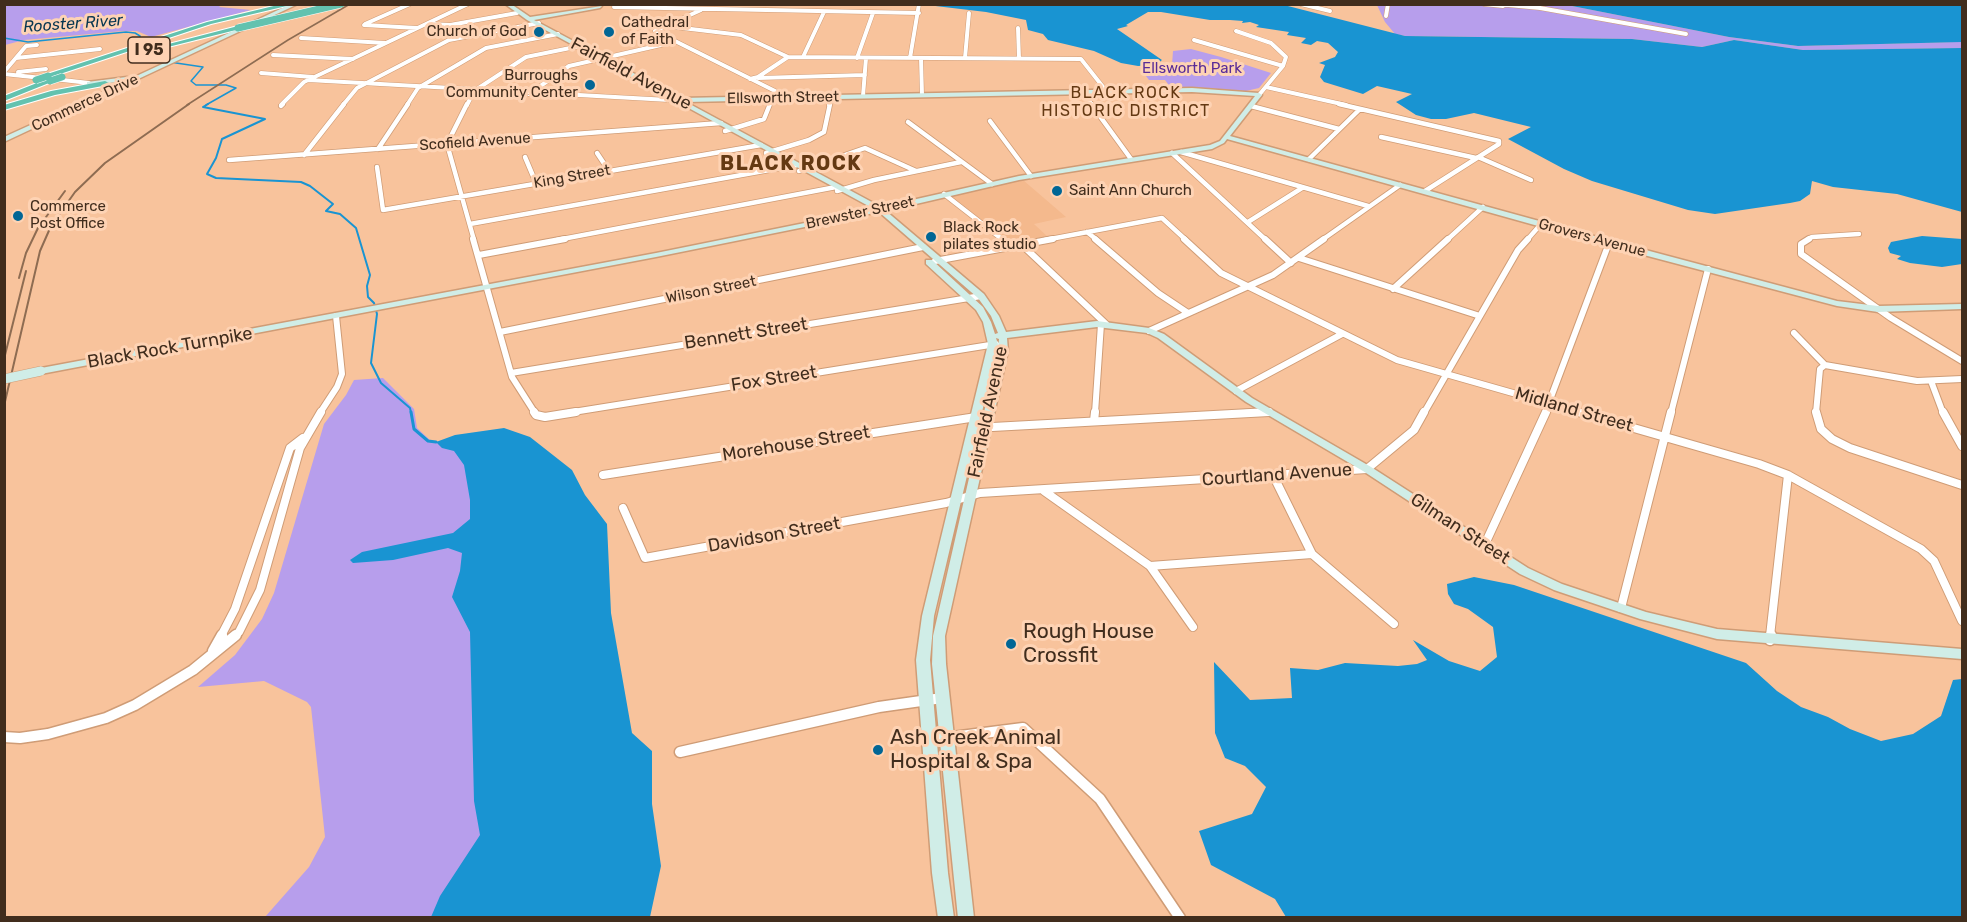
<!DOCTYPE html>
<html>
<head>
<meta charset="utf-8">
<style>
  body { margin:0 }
  #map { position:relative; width:1967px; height:922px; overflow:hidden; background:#f8c39c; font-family:Rubik,sans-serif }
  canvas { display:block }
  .frame { position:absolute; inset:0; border:6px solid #412d1d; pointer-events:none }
</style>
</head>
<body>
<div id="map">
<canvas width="1967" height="922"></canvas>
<div class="frame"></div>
</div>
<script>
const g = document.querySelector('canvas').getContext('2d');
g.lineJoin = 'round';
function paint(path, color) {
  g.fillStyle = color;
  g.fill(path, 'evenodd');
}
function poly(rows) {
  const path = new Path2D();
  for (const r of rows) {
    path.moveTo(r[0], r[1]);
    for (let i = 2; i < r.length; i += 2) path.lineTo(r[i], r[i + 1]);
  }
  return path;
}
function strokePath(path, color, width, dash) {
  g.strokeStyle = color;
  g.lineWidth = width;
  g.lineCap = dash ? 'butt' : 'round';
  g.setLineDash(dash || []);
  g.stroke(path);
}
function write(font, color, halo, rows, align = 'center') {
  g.font = font + ' Rubik,sans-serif';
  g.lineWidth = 6;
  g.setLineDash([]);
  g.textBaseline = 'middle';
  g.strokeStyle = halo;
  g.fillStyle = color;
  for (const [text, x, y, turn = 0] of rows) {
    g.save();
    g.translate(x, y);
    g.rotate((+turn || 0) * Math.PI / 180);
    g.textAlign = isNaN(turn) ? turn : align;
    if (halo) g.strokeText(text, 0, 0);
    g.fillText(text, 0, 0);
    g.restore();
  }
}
paint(poly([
  [1023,180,1066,217,1034,224,1048,237,1020,240,1014,244,950,196]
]), '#f4b98d');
paint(poly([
  [223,4,219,7,251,10,151,37,137,31,123,31,24,40,5,45,5,5],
  [1377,5,1567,5,1729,37,1798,46,1954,42,1962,42,1962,48,1803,50,1734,40,1702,47,1632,39,1405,36,1395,34,1385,22],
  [1191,49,1221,57,1271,73,1259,88,1246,91,1171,88,1165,80,1149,80,1140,68,1172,65,1173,51],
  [383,378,414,409,417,428,430,440,448,447,473,448,530,569,470,917,265,917,309,867,325,837,311,707,307,702,264,681,198,687,235,655,262,619,274,593,324,424,346,395,354,380]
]), '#b79eec');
paint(poly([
  [1284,5,1405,36,1632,39,1702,47,1734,40,1803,50,1962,48,1962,212,1897,194,1833,187,1812,181,1810,194,1800,201,1790,203,1715,214,1688,210,1592,181,1564,169,1508,139,1531,127,1474,113,1446,119,1431,119,1416,115,1396,102,1412,94,1377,86,1363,94,1324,82,1320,77,1325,65,1319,63,1335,57,1338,52,1328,43,1317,41,1311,45,1301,43,1306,38,1287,35,1289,32,1256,27,1259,25,1250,22,1242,23,1243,21,1230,20,1210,20,1161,12,1148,12,1126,25,1128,26,1117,29,1162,60,1156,65,1138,66,1121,63,1094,51,1048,40,1043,34,1028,30,1026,20,986,12,927,5],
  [1567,5,1962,5,1962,42,1798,46,1729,37],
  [1922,236,1962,239,1962,264,1942,267,1910,263,1897,259,1901,256,1890,253,1888,248,1891,242],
  [504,428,530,437,572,470,585,495,607,524,611,613,632,733,652,751,652,804,661,866,650,917,431,917,440,896,480,835,474,801,470,632,452,597,460,571,462,553,448,548,393,560,353,563,350,560,362,552,453,533,470,519,470,500,464,465,454,451,442,448,436,442,455,435],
  [1474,577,1514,585,1746,663,1777,691,1801,707,1828,717,1850,729,1881,741,1913,734,1941,716,1953,680,1962,679,1962,917,1286,917,1275,899,1211,865,1199,831,1252,814,1266,787,1245,766,1225,758,1215,733,1214,662,1250,700,1292,698,1290,668,1318,670,1345,663,1398,666,1417,664,1427,660,1413,640,1449,661,1480,671,1497,657,1493,627,1468,609,1454,604,1448,594,1447,584]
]), '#1994d2');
strokePath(poly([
  [4,38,28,42,126,32,135,33,140,36,140,39],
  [148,56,156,60,203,67,191,81,196,85,226,85,236,88,206,105]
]), '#1994d2', 1.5);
strokePath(poly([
  [208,104,203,107,265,119,222,139,216,158,207,174,216,178,301,182,310,186,333,204,326,211,340,214,356,228,370,275,367,286,368,297,374,303,377,314,371,363,381,383,410,408,411,413]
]), '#1994d2', 2);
strokePath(poly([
  [411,412,414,429,428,441,436,442]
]), '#1994d2', 3);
const streetFar4 = poly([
  [1301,4,1330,11],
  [1484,4,1503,6],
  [1498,4,1540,8,1686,34],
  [614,7,919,13],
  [701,10,655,31,777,92,779,98],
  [1386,16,1388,4],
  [365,24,410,4],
  [430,24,450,25,517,13],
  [364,25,417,28],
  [666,26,741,35,788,57,758,77,750,79],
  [1018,28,1019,59],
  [1236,31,1271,43,1286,57,1283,66,1259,95],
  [301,38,385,43],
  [1194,40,1283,66],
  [273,55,353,59],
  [788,57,1081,59,1107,92],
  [803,57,824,12],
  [16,58,100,49],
  [857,58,873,13],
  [910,58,919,4],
  [921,58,922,95],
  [965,58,969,13],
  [4,72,26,46,37,45],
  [18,72,46,69],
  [261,73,313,77],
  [4,74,42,78],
  [758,78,865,75],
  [54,79,89,83],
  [308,80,669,100],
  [1266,87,1346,105],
  [1082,92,1092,105],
  [529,94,569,66,674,42],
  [863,96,866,58],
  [281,105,304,82,468,4],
  [343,105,357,88,449,40,539,23],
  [407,105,418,88,486,48,558,34],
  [467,105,474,91,526,57,580,46],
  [769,105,772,98],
  [829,105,831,97]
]);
const streetFar3 = poly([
  [467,104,447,144,474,240],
  [1091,104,1131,159],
  [1339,104,1499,141,1499,144,1425,191],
  [281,106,283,104],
  [1251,106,1339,129],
  [990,121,1031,176],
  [908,122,992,184],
  [725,131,764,119,770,104],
  [1381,137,1476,158],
  [378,149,408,104],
  [1181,152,1368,206],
  [597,153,609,171],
  [766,153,809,140,824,132,830,104],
  [1172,153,1266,240],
  [304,155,344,104],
  [525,157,536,183],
  [1478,157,1531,180],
  [1309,159,1360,109],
  [229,160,721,123],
  [377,167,383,210,761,145],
  [799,171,865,148,916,171],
  [837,191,874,180,961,162],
  [944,194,1003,240],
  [1248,222,1302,188],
  [470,224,797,165],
  [1087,232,1097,240],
  [557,240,836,187],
  [1045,240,1162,218,1186,240],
  [1322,240,1400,185],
  [1447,240,1483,207],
  [1527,240,1541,224],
  [1807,240,1812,237,1859,234]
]);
const streetFar2 = poly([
  [473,239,512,377,535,413],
  [1002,239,1011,246],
  [1095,239,1158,293,1188,313],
  [1184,239,1221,273,1397,360,1583,413],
  [1265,239,1291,263],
  [1809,239,1801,244,1801,254,1891,318,1962,361],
  [1021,244,1106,324],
  [479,255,565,239],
  [1299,258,1480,316],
  [935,261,1053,239],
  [1393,289,1448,239],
  [1149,331,1273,275,1324,239],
  [500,332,923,247],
  [1794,333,1825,365],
  [1825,365,1917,381,1962,379],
  [511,373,981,296],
  [1931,381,1943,413],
  [1236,391,1342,334],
  [320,413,337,387,342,374,336,316],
  [567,413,996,344],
  [1095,413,1101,324],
  [1243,413,1269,412],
  [1424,413,1518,250,1528,239],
  [1545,413,1609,243],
  [1671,413,1708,269],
  [1816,413,1820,369,1825,365]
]);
const streetFar1 = poly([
  [534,412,536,415,545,417,576,412],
  [1578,412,1759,464,1788,475,1921,549,1934,561,1962,621],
  [1816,412,1821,429,1832,439,1850,448,1962,485],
  [1943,412,1962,446],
  [1094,421,1095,412],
  [974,428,1269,412],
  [603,475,989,415],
  [1273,475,1312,554,1394,624],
  [1044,491,1150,566,1193,627],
  [623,508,645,558,946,503,980,493,1367,469,1414,430,1424,412],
  [1485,544,1546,412],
  [1150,566,1312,554],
  [1621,608,1671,412],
  [221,636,235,609,290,448,303,438],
  [234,636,239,632,260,590,300,448,321,412],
  [1770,636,1788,475]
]);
const street = poly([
  [1770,640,1771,635],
  [213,651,222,635],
  [4,737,20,738,48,734,106,718,135,705,193,670,236,635],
  [929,740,1023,728,1100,799,1180,918],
  [680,752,879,707,942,698]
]);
const secondary = poly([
  [291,4,298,4,4,142,4,137,127,81,89,85,87,84,87,82,127,77,130,79,291,4],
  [505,4,511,4,530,17,602,6,600,8,534,20,680,98,1192,88,1259,93,1262,95,1230,136,1612,241,1837,301,1878,306,1962,304,1962,309,1878,312,1837,306,1606,245,1227,139,1224,143,1212,149,1019,180,886,211,984,294,999,316,1006,332,1097,321,1149,328,1164,334,1252,398,1371,467,1528,568,1562,584,1646,612,1717,629,1962,649,1962,659,1717,639,1640,619,1554,590,1520,574,1363,471,1246,402,1158,338,1147,333,1097,327,1007,338,1008,351,945,636,946,664,974,918,958,918,932,664,933,636,998,351,999,339,996,338,998,344,934,616,930,660,948,873,954,918,938,918,932,873,916,660,922,616,988,344,983,322,976,310,926,264,926,260,932,260,983,307,991,322,995,334,998,333,991,316,978,298,879,212,656,257,41,374,36,371,41,368,656,253,874,209,527,20,505,4],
  [1192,92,1255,96,1220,141,1210,145,1019,176,881,207,686,102,1192,92]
]);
const highway = poly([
  [282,4,295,4,211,24,48,78,41,76,207,22,282,4],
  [238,26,240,29,164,48,161,46,238,26],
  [47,79,54,81,4,101,4,96,47,79],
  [105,81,109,83,108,85,55,95,4,110,4,105,51,91,105,81]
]);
strokePath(streetFar4, '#cf9c76', 5);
strokePath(streetFar3, '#cf9c76', 6);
strokePath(streetFar2, '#cf9c76', 8);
strokePath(streetFar1, '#cf9c76', 10);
strokePath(street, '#cf9c76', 13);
strokePath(secondary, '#cf9c76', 3);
strokePath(highway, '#fff', 2);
strokePath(streetFar4, '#fff', 4);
strokePath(streetFar3, '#fff', 4.5);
strokePath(streetFar2, '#fff', 6);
strokePath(streetFar1, '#fff', 8);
strokePath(street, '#fff', 10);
paint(secondary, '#d0ede7');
paint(highway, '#63c2af');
strokePath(poly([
  [187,105,288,40,350,4]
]), '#8e6c52', 1.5);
strokePath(poly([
  [19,278,26,253,38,228,65,191],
  [4,359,26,271],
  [4,406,40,251,51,226,75,192,105,163,189,104]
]), '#8e6c52', 2);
const secondaryBridge = poly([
  [4,379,41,371]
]);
const highwayBridge = poly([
  [238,28,341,4],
  [36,80,48,76],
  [50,81,62,77]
]);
strokePath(secondaryBridge, '#cf9c76', 10, []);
strokePath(highwayBridge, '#fff', 8, []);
strokePath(secondaryBridge, '#d0ede7', 9);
strokePath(highwayBridge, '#63c2af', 7);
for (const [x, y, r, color] of [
  [539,32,6,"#016695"],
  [609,32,6,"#016695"],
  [590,85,6,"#016695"],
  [1057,191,6,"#016695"],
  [18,216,6,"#016695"],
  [931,237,6,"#016695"],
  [1011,644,6,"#016695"],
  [878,750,6,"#016695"]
]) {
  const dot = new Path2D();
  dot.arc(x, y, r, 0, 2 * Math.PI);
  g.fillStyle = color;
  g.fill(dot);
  strokePath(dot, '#fed3b4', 2);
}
write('15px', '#412d1d', '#fed3b4', [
  ["Cathedral",621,23],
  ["of Faith",621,40],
  ["Church of God",527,32,"right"],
  ["Burroughs",578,76,"right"],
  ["Community Center",578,93,"right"],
  ["Saint Ann Church",1069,191],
  ["Commerce",30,207],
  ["Post Office",30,224],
  ["Black Rock",943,228],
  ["pilates studio",943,245]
], 'left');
write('15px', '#592c97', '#fed3b4', [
  ["Ellsworth Park",1192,69]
]);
write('15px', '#412d1d', '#fed3b4', [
  ["Ellsworth Street",783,98,-1],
  ["Commerce Drive",85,103,-25],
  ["Scofield Avenue",475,142,-4],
  ["King Street",572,177,-10],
  ["Brewster Street",860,213,-12],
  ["Grovers Avenue",1592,238,15],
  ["Wilson Street",711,290,-11]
]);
write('italic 16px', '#063650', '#fed3b4', [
  ["Rooster River",73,24,-4]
]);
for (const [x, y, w] of [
  [149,50,42]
]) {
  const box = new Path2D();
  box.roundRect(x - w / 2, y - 13, w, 26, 4.5);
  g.fillStyle = '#fed3b4';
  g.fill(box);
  strokePath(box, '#412d1d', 1.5);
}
write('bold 16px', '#412d1d', null, [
  ["I 95",149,50]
]);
g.letterSpacing = '1.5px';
write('16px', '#643913', '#fed3b4', [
  ["BLACK ROCK",1126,93],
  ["HISTORIC DISTRICT",1126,111]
]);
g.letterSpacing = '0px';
write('18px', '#412d1d', '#fed3b4', [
  ["Fairfield Avenue",631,74,28],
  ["Bennett Street",746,334,-9],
  ["Black Rock Turnpike",170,348,-10],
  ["Fox Street",774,379,-9],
  ["Midland Street",1574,410,16],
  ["Fairfield Avenue",988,412,-78],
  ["Morehouse Street",796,444,-9],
  ["Courtland Avenue",1277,475,-4],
  ["Gilman Street",1460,529,33],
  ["Davidson Street",774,535,-10]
]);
g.letterSpacing = '1.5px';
write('bold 20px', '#643913', '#fed3b4', [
  ["BLACK ROCK",791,164]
]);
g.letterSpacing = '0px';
write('21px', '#412d1d', '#fed3b4', [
  ["Rough House",1023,632],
  ["Crossfit",1023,656],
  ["Ash Creek Animal",890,738],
  ["Hospital & Spa",890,762]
], 'left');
</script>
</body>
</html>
